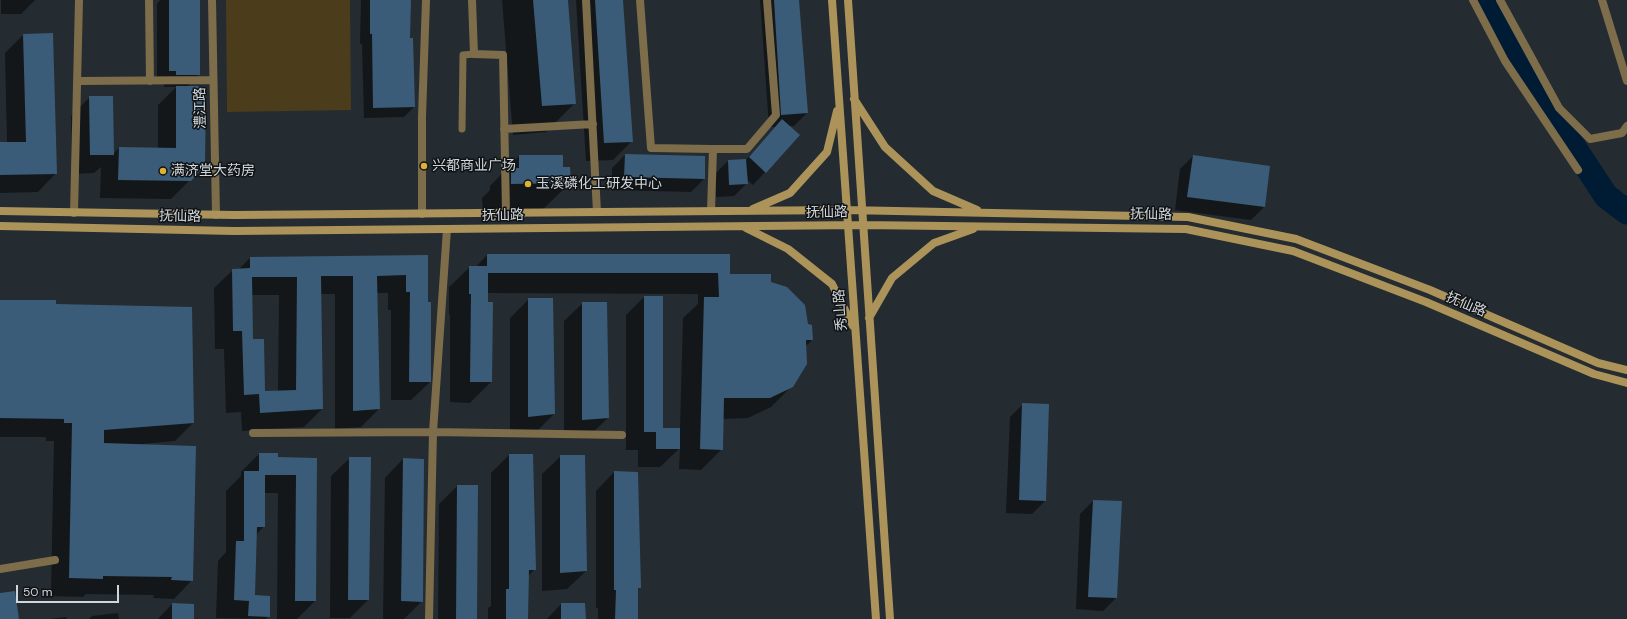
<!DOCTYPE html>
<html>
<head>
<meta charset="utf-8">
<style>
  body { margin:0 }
  #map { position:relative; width:1627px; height:619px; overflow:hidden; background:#242b31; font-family:"DM Sans",sans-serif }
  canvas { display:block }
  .scale { position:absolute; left:16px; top:585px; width:103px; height:18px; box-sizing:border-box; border:2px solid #d1d6da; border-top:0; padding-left:5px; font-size:12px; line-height:14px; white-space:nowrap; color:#d1d6da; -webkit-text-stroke:3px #101316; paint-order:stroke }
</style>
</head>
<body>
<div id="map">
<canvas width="1627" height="619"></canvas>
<div class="scale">50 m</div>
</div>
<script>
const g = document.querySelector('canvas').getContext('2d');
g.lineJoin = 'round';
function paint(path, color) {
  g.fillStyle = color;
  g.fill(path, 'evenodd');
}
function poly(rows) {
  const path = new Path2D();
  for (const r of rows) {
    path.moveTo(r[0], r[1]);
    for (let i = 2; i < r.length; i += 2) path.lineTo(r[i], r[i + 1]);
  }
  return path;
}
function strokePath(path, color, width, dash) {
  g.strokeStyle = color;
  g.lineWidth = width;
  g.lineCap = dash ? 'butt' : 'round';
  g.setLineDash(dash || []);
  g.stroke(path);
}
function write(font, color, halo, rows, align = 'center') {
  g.font = font + ' "DM Sans","Noto Sans SC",sans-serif';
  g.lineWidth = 3;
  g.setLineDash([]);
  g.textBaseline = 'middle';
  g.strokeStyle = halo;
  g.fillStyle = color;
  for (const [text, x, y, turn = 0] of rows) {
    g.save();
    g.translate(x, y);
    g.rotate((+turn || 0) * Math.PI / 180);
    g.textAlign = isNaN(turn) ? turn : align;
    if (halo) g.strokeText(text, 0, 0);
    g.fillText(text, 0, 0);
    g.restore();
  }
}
paint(poly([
  [226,0,350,0,351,110,227,112]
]), '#4b3d1c');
paint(poly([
  [1,0,35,0,21,14,1,14],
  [160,0,199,0,199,74,187,87,204,166,171,199,100,198,101,167,94,173,72,174,71,116,90,97,113,154,119,148,158,149,158,105,176,87,164,87,164,84,157,84,157,4],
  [361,0,410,0,409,40,414,107,404,117,364,118,362,44,360,44],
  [502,0,567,0,575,103,546,132,513,135],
  [576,0,622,0,632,141,613,160,586,161],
  [760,0,798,0,807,113,794,126,788,126,765,172,753,185,746,179,747,183,734,196,716,197,715,174,728,161,746,160,776,127,769,127],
  [52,34,56,173,38,192,0,193,0,142,7,142,5,53,23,35],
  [625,155,704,179,691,192,612,190,612,168],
  [519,156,562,168,570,183,540,212,483,213,482,198,490,190,490,186],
  [1193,156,1264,207,1251,220,1175,210,1180,169],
  [487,255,729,255,729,275,770,283,807,324,812,340,806,346,792,386,771,407,748,418,722,419,722,449,701,470,679,469,680,448,660,467,638,467,638,450,626,450,626,315,644,297,662,429,680,429,683,318,698,304,698,294,487,293,491,382,470,403,450,402,450,314,449,314,449,287,470,267,476,267],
  [427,256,427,303,430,303,430,382,411,400,391,400,391,310,388,310,388,293,377,293,379,409,361,427,335,429,335,294,320,294,322,409,304,427,242,431,241,412,226,413,224,349,215,349,214,288,233,270,238,270,250,258],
  [251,295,279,295,278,391,264,392,252,340],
  [529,299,554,414,535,433,510,434,510,318],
  [0,301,55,305,193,423,175,441,142,444,192,580,174,599,153,598,154,595,86,594,83,597,51,596,54,441,46,441,46,437,0,437],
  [583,303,608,418,589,436,564,438,564,321],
  [1023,404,1045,501,1032,514,1006,513,1010,417],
  [259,454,277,458,316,459,315,601,297,619,277,619,278,493,264,493,264,526,256,535,254,596,269,616,266,619,216,618,218,561,226,552,226,491,241,476,241,472],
  [509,455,535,569,528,576,527,619,488,619,488,608,491,606,491,473],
  [561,456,586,571,567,589,542,591,542,474],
  [350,458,368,600,350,618,330,618,331,476],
  [403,459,422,601,404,619,383,619,385,478],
  [614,472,640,587,637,590,637,619,598,619,598,608,596,608,596,491],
  [457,486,476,619,438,619,439,504],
  [1093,501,1121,502,1116,598,1103,611,1076,609,1080,514],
  [172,604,193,619,158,619],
  [561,604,585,619,547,619],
  [118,613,119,619,89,619,92,616],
  [66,617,67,619,49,619]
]), '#0007');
strokePath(poly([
  [1490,0,1539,94,1606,196,1627,212]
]), '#001b34', 25);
paint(poly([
  [169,0,200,0,200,75,176,75,176,71,169,71],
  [370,0,411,0,410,38,413,38,415,107,373,108,372,34,370,34],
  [533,0,568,0,576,104,542,106],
  [595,0,623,0,633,142,604,143],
  [774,0,799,0,808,113,781,115],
  [53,33,57,174,0,175,0,142,26,142,23,34],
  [176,86,200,86,200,87,206,87,205,166,191,181,118,180,119,147,176,148],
  [89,96,113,96,114,155,90,155],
  [782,119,800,135,766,173,749,157],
  [625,154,705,156,705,179,624,177],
  [519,155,563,155,563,167,570,167,571,183,511,184,511,168,519,168],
  [1193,155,1270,166,1265,207,1187,197],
  [746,159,748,184,729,185,728,160],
  [487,254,730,254,730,274,771,274,771,282,787,287,805,305,808,324,812,325,813,340,806,340,807,364,793,387,770,398,724,398,723,450,700,449,704,297,719,297,718,273,488,273,488,302,493,302,492,382,470,382,471,294,469,294,469,266,487,266],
  [428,255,428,302,431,302,431,382,409,382,410,292,406,292,406,275,377,276,380,409,353,411,353,276,321,276,323,409,260,413,259,394,244,395,242,331,233,331,232,269,250,268,250,257],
  [252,277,297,277,296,390,265,391,264,339,253,339],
  [644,296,663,296,663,428,680,428,680,449,656,449,656,432,644,432],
  [528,298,553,298,555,414,528,417],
  [0,300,56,300,56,304,192,307,194,423,104,430,104,443,196,446,193,581,171,580,172,577,103,576,103,579,69,578,72,423,64,423,64,419,0,418],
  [582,302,607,302,609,418,582,420],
  [1022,403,1049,404,1046,501,1019,500],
  [259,453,278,453,278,457,317,458,316,601,295,601,296,475,265,475,265,527,257,527,255,595,270,596,270,617,248,616,249,601,234,600,236,541,244,541,244,471,259,471],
  [509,454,533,454,536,570,529,570,528,619,506,619,506,589,509,589],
  [560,455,585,455,587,571,560,573],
  [349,457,371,457,369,600,348,600],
  [403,458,424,459,423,602,401,601],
  [614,471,638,472,641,588,638,588,638,619,615,619,616,590,614,590],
  [457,485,478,485,477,619,456,619],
  [1093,500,1122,501,1117,598,1088,597],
  [15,591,19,619,0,619,0,593],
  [172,603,194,604,194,619,172,619],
  [561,603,585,603,586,619,561,619]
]), '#3a5c78');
strokePath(poly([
  [462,129,463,55,474,54]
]), '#7d6d4a', 7);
strokePath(poly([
  [149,0,150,81],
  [212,0,216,215],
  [472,0,474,54,503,55,506,213],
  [586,0,597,212],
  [640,0,651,148,713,149,747,149,776,115,767,0],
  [1473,0,1505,61,1578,170],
  [1500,0,1559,108,1590,139,1622,133,1627,126],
  [1602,0,1627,81],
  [77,81,213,80],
  [504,129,593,124],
  [711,211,713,149],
  [74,213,79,0],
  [422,214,422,117,426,0],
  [253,433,433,432,622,435],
  [0,569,55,560],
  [429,619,433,432,447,229]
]), '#7d6d4a', 8);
strokePath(poly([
  [832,0,876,619],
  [848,0,890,619],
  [854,99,885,147,933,191,977,210],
  [753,209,790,193,827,152,837,111],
  [0,211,234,215,847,210,1188,217,1296,239,1430,290,1598,363,1627,370],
  [0,226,234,231,862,225,1186,229,1293,251,1426,302,1594,374,1627,383],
  [746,228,788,249,832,284,853,326],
  [869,318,892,278,934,243,973,229]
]), '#ac9359', 8);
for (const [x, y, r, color] of [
  [424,166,4,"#dfb034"],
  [163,171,4,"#dfb034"],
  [528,184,4,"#dfb034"]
]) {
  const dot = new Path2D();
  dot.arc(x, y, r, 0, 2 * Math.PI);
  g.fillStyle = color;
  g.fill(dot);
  strokePath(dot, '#101316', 1.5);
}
write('14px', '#d1d6da', '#101316', [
  ["澧江路",201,108,-91],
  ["抚仙路",827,213,-1],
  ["抚仙路",1151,215,1],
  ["抚仙路",503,216,-1],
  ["抚仙路",180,217,1],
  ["抚仙路",1466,305,23],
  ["秀山路",841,310,-94]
]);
write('14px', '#d1d6da', '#101316', [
  ["兴都商业广场",432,166],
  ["满济堂大药房",171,171],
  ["玉溪磷化工研发中心",536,184]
], 'left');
</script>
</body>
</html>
